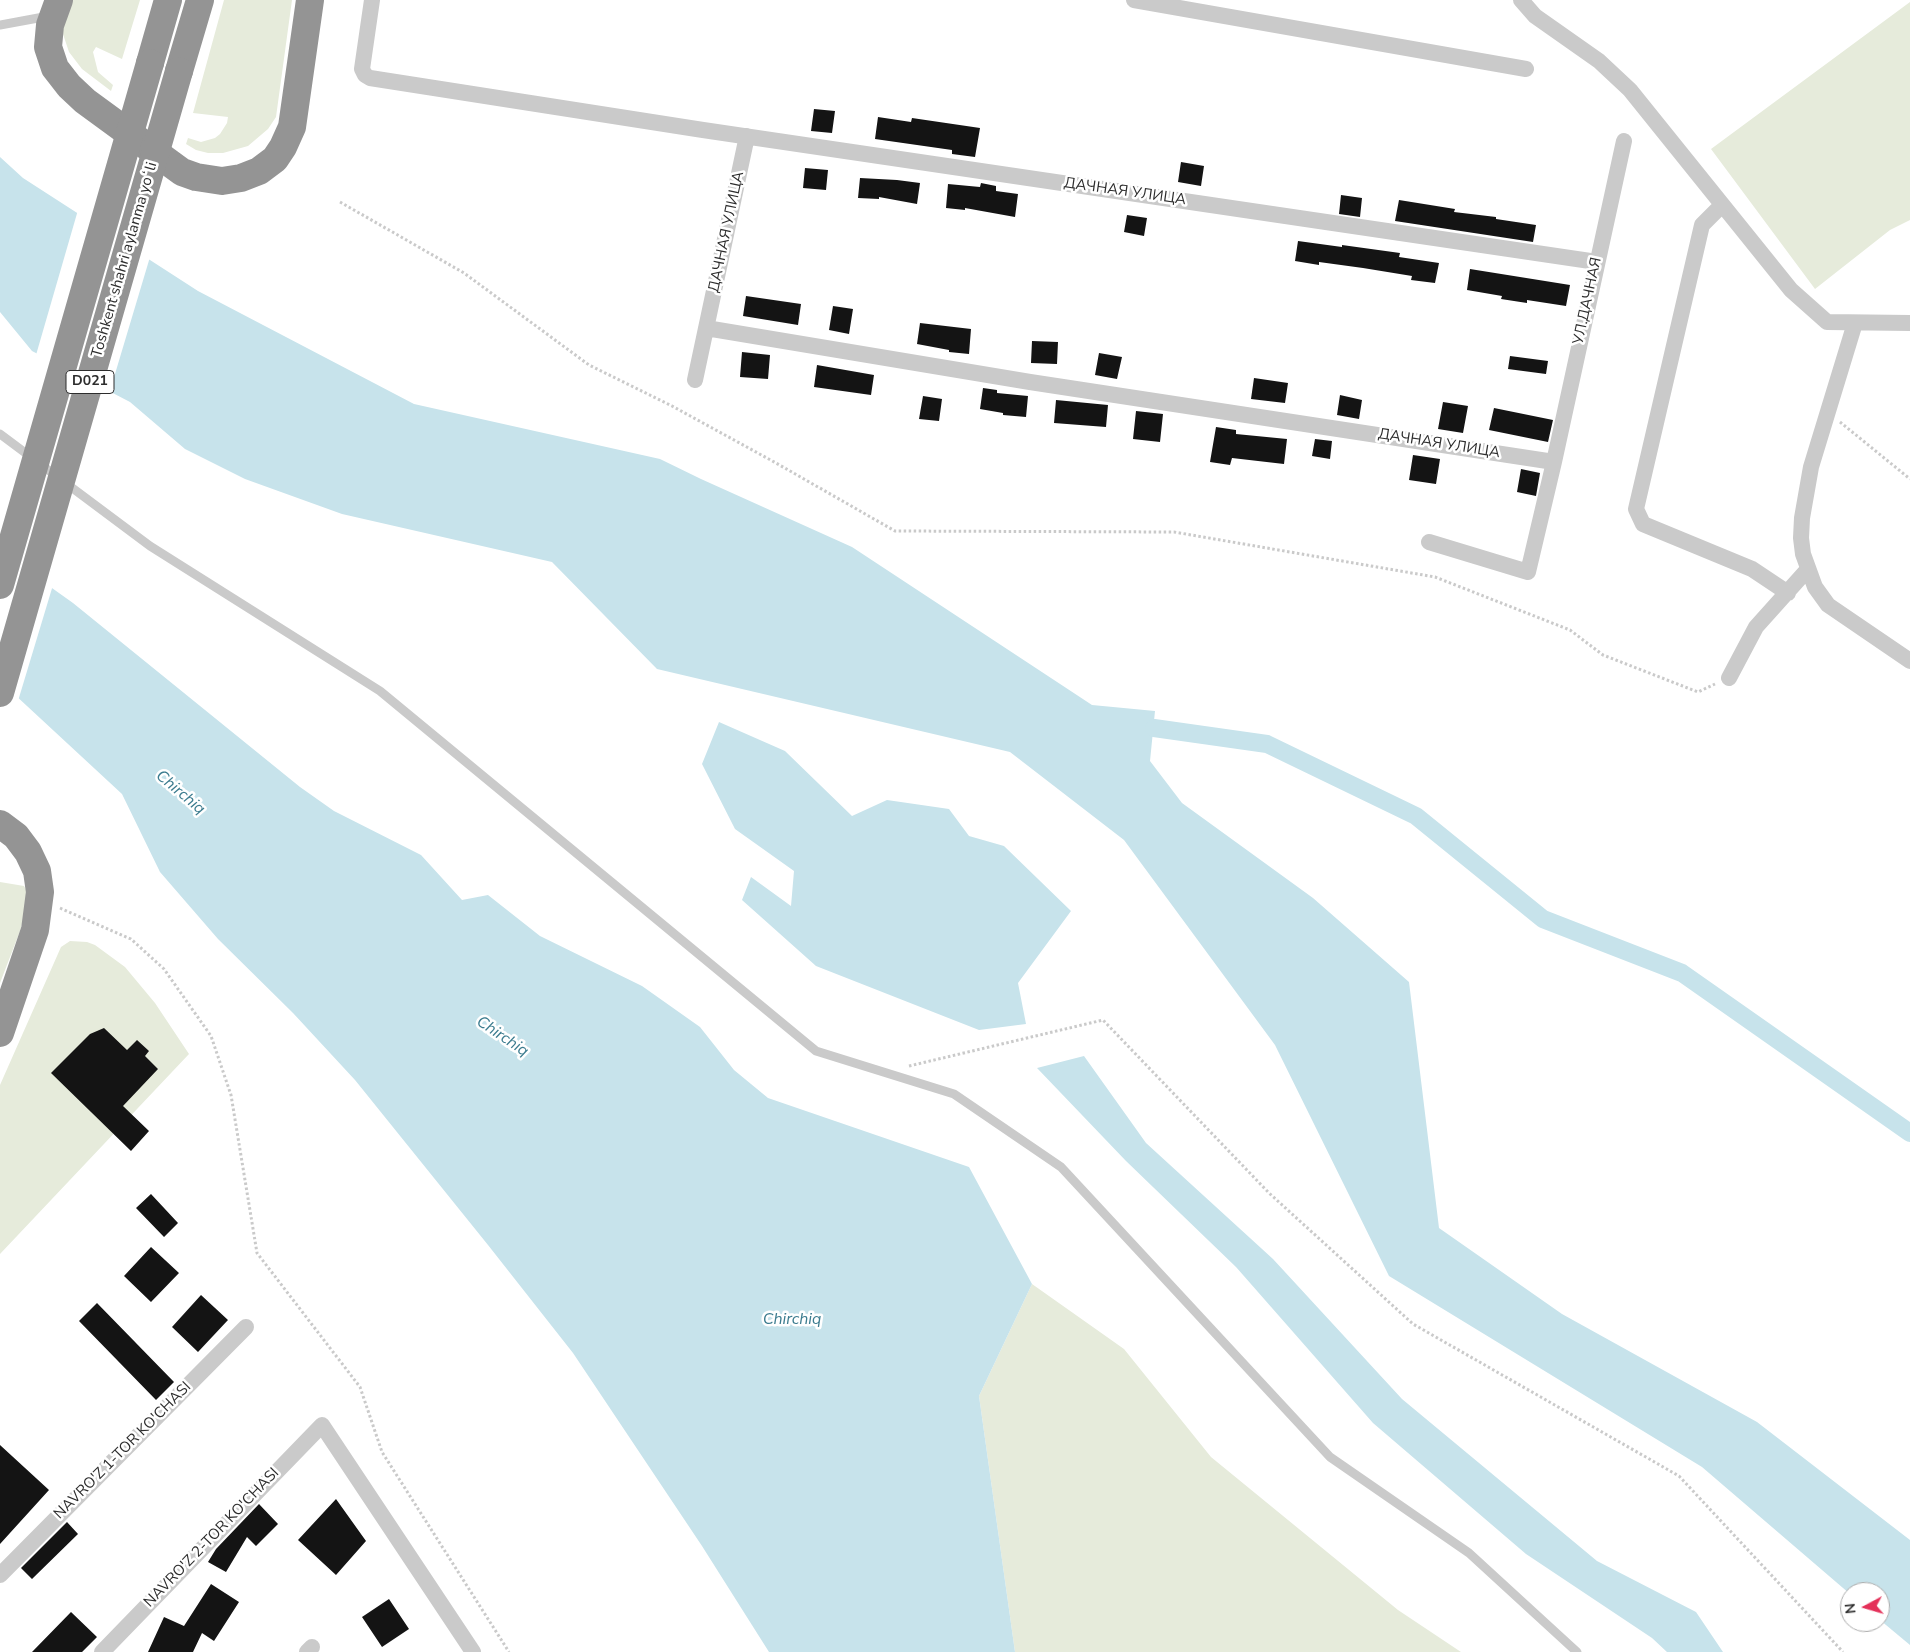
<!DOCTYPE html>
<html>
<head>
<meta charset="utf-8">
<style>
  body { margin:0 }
  #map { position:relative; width:1910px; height:1652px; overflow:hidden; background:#fff; font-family:"Nunito Sans",sans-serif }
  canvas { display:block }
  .north { position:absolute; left:1840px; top:1582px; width:50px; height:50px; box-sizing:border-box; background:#fff; border:1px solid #ababab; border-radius:50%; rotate:264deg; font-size:14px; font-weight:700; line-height:20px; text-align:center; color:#2d2d2d }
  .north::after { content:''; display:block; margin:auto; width:18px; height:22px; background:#e43059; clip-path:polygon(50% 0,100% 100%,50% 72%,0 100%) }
</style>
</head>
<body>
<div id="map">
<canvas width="1910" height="1652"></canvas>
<div class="north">N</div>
</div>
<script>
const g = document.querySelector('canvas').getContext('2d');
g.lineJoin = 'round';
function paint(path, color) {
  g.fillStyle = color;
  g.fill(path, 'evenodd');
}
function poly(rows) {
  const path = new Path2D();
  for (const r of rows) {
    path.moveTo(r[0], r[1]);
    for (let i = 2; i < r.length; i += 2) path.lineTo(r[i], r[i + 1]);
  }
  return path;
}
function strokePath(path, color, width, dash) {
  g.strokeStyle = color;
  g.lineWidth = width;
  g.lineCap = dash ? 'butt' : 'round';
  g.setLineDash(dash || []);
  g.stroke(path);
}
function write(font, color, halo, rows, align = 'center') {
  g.font = font + ' "Nunito Sans",sans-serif';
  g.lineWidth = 5;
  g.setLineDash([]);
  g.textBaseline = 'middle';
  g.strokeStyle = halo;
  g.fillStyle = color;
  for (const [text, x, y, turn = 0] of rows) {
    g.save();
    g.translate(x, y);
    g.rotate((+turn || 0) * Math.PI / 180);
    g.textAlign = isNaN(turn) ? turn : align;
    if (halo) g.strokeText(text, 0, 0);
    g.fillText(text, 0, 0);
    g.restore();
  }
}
paint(poly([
  [73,0,140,0,122,59,96,47,93,52,98,72,113,85,111,91,82,69,69,52,63,34,63,24],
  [224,0,292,0,276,117,268,129,248,146,223,153,208,153,196,150,186,144,188,138,201,142,215,138,220,134,227,123,228,117,193,113],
  [1910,2,1910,220,1890,230,1815,289,1711,149],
  [0,882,24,886,28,893,28,902,20,931,0,983],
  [70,941,87,942,95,945,125,967,155,1003,189,1054,0,1254,0,1085,61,947],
  [1032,1284,1124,1349,1211,1457,1398,1610,1461,1652,1015,1652,979,1396]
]), '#e6ebdb');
paint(poly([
  [0,157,23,178,198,291,414,404,660,459,701,479,852,547,1092,705,1155,711,1150,761,1182,803,1313,898,1409,982,1439,1228,1562,1314,1757,1422,1910,1540,1910,1645,1880,1620,1880,1592,1850,1592,1850,1594,1702,1467,1389,1276,1275,1045,1124,840,1010,752,657,669,552,562,342,514,245,479,185,449,130,402,32,351,0,312],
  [0,551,73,603,300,787,334,811,421,855,462,900,488,895,540,936,642,986,700,1027,734,1070,768,1098,969,1167,1032,1284,979,1396,1015,1652,769,1652,702,1546,573,1353,488,1245,355,1080,293,1013,218,939,160,872,122,794,0,681],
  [719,722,785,751,852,816,887,800,949,809,969,836,1004,846,1071,911,1018,983,1026,1024,979,1030,816,966,742,900,751,877,791,906,794,871,735,829,702,764],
  [1084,1056,1146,1143,1273,1259,1402,1399,1597,1561,1696,1612,1723,1652,1667,1652,1652,1638,1526,1554,1373,1423,1236,1267,1126,1161,1037,1068]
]), '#c7e3eb');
paint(poly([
  [78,210,150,257,109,394,36,355],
  [0,549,53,585,18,701,0,685]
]), '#fff');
strokePath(poly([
  [1154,728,1267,744,1416,816,1543,919,1682,973,1910,1133]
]), '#c7e3eb', 18);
paint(poly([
  [814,109,835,111,832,133,811,131],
  [878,117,911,122,912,118,980,128,975,157,952,154,952,150,875,139],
  [1181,162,1204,166,1201,186,1178,182],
  [805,168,828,170,826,190,803,188],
  [860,178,897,180,920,183,917,204,879,197,879,199,858,198],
  [981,183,996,186,996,191,1018,194,1015,217,965,208,965,210,946,208,948,184,980,187],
  [1341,195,1362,198,1360,217,1339,214],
  [1399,200,1455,209,1454,212,1496,217,1496,219,1536,225,1533,242,1395,221],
  [1127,215,1147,218,1144,236,1124,232],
  [1298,241,1342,247,1342,245,1400,253,1399,257,1439,263,1435,283,1411,280,1412,276,1363,268,1319,262,1319,265,1295,261],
  [1470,269,1570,285,1566,306,1527,300,1527,303,1501,299,1502,296,1467,290],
  [746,296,801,304,798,325,743,316],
  [833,306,853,309,849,334,829,330],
  [920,323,971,329,969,354,949,352,949,350,917,344],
  [1032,341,1058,342,1057,364,1031,363],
  [742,352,770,355,768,379,740,377],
  [1099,353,1122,357,1117,379,1095,375],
  [1510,356,1548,361,1546,374,1508,369],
  [817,365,874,375,871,395,814,387],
  [1254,378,1288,383,1285,403,1251,399],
  [983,388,997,390,997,393,1028,396,1026,417,1003,415,1003,413,980,409],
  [1340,395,1362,400,1359,419,1337,415],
  [923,396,942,399,939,421,919,419],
  [1056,400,1108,405,1106,427,1054,423],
  [1443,402,1468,406,1463,433,1438,429],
  [1494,408,1553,420,1548,442,1489,430],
  [1136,411,1163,414,1160,442,1133,439],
  [1216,427,1236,430,1236,434,1287,439,1284,464,1232,458,1230,465,1210,462],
  [1315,439,1332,441,1330,459,1312,456],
  [1413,455,1440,459,1436,484,1409,480],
  [1521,469,1540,473,1536,496,1517,492],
  [104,1028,127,1050,137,1040,149,1051,145,1056,158,1069,123,1106,149,1131,131,1151,51,1073,90,1034],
  [151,1194,178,1223,164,1237,136,1208],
  [151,1247,179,1273,151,1302,124,1276],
  [201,1295,228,1320,198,1352,172,1327],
  [97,1303,174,1382,156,1400,79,1321],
  [0,1445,49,1490,0,1544],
  [336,1499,366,1541,336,1575,298,1540],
  [259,1504,278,1524,256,1546,247,1537,226,1572,208,1562,216,1549],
  [67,1522,78,1534,32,1579,21,1568],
  [211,1584,239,1602,214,1641,202,1633,193,1652,148,1652,164,1617,184,1626],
  [389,1599,409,1629,382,1647,362,1617],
  [71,1612,97,1637,82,1652,32,1652]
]), '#141414');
strokePath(poly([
  [340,202,464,273,589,365,672,406,776,463,895,531,1174,532,1435,577,1570,630,1603,655,1698,692,1715,684],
  [1840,422,1910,479],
  [60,908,131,939,164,969,211,1036,231,1095,257,1253,360,1387,382,1452,509,1652],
  [909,1066,1103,1020,1269,1193,1413,1324,1679,1476,1843,1652]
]), '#cacaca', 3, [2.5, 2.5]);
strokePath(poly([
  [0,25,49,16],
  [0,434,150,546,380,691,816,1051,954,1094,1061,1167,1330,1457,1469,1553,1577,1652]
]), '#cacaca', 9);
strokePath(poly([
  [372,0,362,69,365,75,370,78,703,130,1597,262],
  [1134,0,1526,69],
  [1521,0,1535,16,1599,61,1630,90,1791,290,1827,322,1910,323],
  [1722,205,1702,225,1636,509,1643,524,1752,569,1788,593],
  [1855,323,1811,467,1802,518,1801,538,1803,554,1815,587,1828,605,1910,661],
  [706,328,1030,382,1554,462],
  [695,380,747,136],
  [1429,542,1528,572,1554,462,1624,141],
  [1729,678,1756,627,1808,569],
  [0,1575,246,1327],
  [102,1652,322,1425,473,1652],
  [307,1652,312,1647]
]), '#cacaca', 16);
strokePath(poly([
  [59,0,50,25,48,47,55,68,69,86,85,101,182,172,196,177,222,181,241,178,259,171,275,159,283,147,292,127,310,0],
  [150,63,168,0],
  [179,71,200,0],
  [0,824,16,836,28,852,37,871,40,892,35,930,0,1033]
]), '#949494', 28);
strokePath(poly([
  [0,585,150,63],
  [0,693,179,71]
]), '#949494', 28);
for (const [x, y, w] of [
  [90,382,48]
]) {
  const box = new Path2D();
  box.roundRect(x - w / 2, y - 11.5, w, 23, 4);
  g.fillStyle = '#fff';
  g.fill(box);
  strokePath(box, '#2d2d2d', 1);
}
write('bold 14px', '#2d2d2d', null, [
  ["D021",90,382]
]);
write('15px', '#2d2d2d', '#fff', [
  ["ДАЧНАЯ УЛИЦА",1125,192,8],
  ["ДАЧНАЯ УЛИЦА",727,232,-78],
  ["Toshkent shahri aylanma yoʻli",125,260,-74],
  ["УЛ.ДАЧНАЯ",1588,301,-78],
  ["ДАЧНАЯ УЛИЦА",1439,444,9],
  ["NAVRO'Z 1-TOR KO'CHASI",123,1451,-45],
  ["NAVRO'Z 2-TOR KO'CHASI",212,1538,-46]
]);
write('italic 16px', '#3c7c8f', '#fff', [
  ["Chirchiq",180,793,40],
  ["Chirchiq",502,1037,34],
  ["Chirchiq",792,1320]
]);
</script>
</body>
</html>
